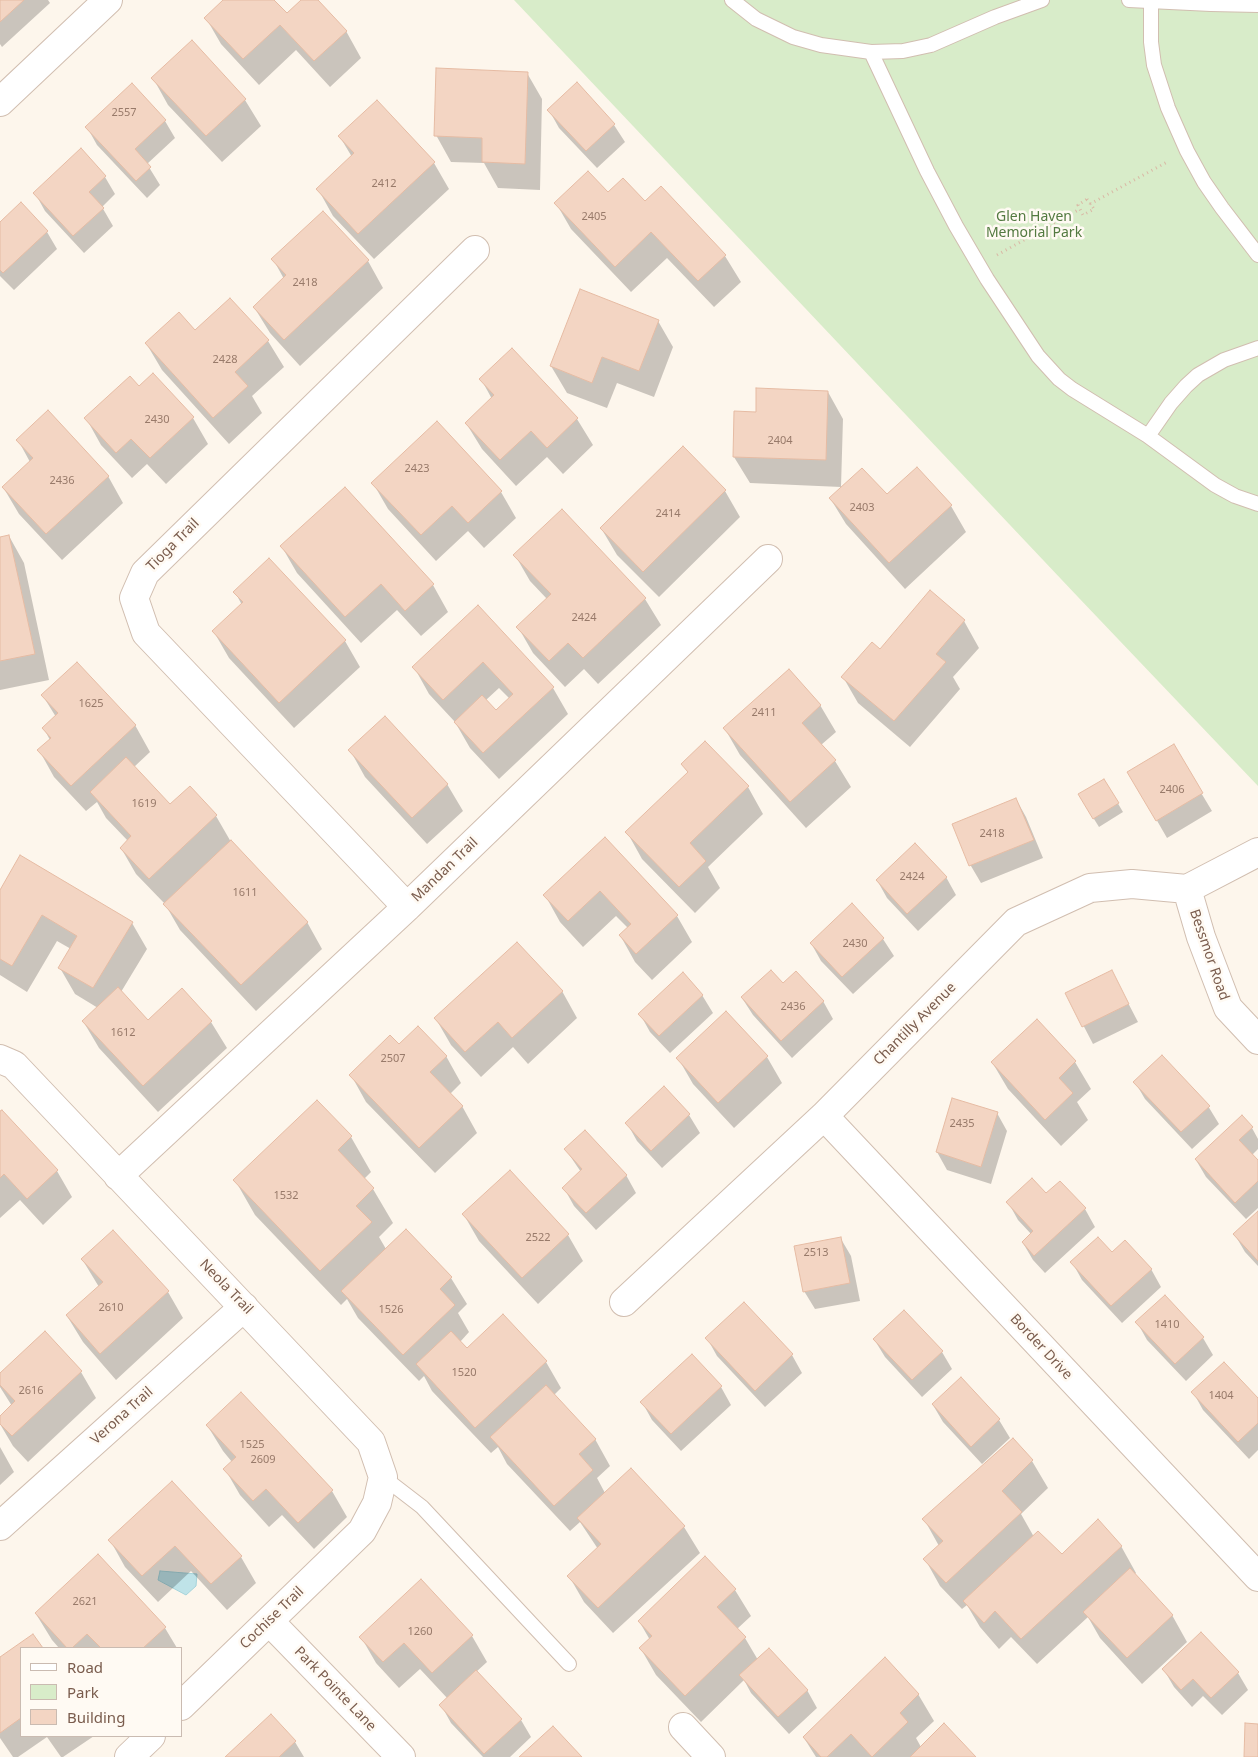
<!DOCTYPE html>
<html>
<head>
<meta charset="utf-8">
<style>
  body { margin:0 }
  #map { position:relative; width:1258px; height:1757px; overflow:hidden; background:#fdf6ec; font-family:"Noto Sans",sans-serif }
  canvas { display:block }
  .legend { position:absolute; left:20px; top:1647px; width:162px; height:90px; box-sizing:border-box; background:#fffaf3; border:1px solid #cabbb1; margin:0; padding:6px 9px; list-style:none; font-size:15px; color:#7a5c4d }
  .legend li { display:flex; align-items:center; gap:10px; height:25px }
  .legend b { width:25px; border:1px solid #cabbb1 }
</style>
</head>
<body>
<div id="map">
<canvas width="1258" height="1757"></canvas>
<ul class="legend">
<li><b style="height:6px;background:#fff"></b>Road</li>
<li><b style="height:14px;background:#d8ecc9"></b>Park</li>
<li><b style="height:14px;background:#f3d5c3"></b>Building</li>
</ul>
</div>
<script>
const g = document.querySelector('canvas').getContext('2d');
g.lineJoin = 'round';
function paint(path, color) {
  g.fillStyle = color;
  g.fill(path, 'evenodd');
}
function poly(rows) {
  const path = new Path2D();
  for (const r of rows) {
    path.moveTo(r[0], r[1]);
    for (let i = 2; i < r.length; i += 2) path.lineTo(r[i], r[i + 1]);
  }
  return path;
}
function strokePath(path, color, width, dash) {
  g.strokeStyle = color;
  g.lineWidth = width;
  g.lineCap = dash ? 'butt' : 'round';
  g.setLineDash(dash || []);
  g.stroke(path);
}
function write(font, color, halo, rows, align = 'center') {
  g.font = font + ' "Noto Sans",sans-serif';
  g.lineWidth = 5;
  g.setLineDash([]);
  g.textBaseline = 'middle';
  g.strokeStyle = halo;
  g.fillStyle = color;
  for (const [text, x, y, turn = 0] of rows) {
    g.save();
    g.translate(x, y);
    g.rotate((+turn || 0) * Math.PI / 180);
    g.textAlign = isNaN(turn) ? turn : align;
    if (halo) g.strokeText(text, 0, 0);
    g.fillText(text, 0, 0);
    g.restore();
  }
}
paint(poly([
  [514,0,1258,0,1258,786,1078,597]
]), '#d8ecc9');
const water = poly([
  [160,1571,197,1574,196,1586,186,1595,158,1580,160,1571]
]);
paint(water, '#bfe3e8');
strokePath(water, '#a5d3da', 1);
paint(poly([
  [0,0,48,0,50,3,2,47,0,44],
  [225,0,272,0,287,15,303,0,317,0,346,31,361,58,330,87,296,50,259,85,221,44,206,18],
  [527,73,542,99,540,190,498,188,484,163,451,162,436,135],
  [153,78,245,100,261,126,222,162,168,105],
  [576,84,614,125,625,142,597,168,559,128,549,110],
  [165,121,175,138,147,164,160,185,147,198,97,145,87,127],
  [340,137,434,163,449,189,374,259,333,216,318,189,352,157],
  [105,177,115,194,102,207,113,226,84,253,45,211,35,193],
  [661,188,725,256,741,282,714,307,667,258,631,292,571,229,556,203,608,194,645,203],
  [323,213,368,261,383,288,300,366,270,333,254,307,284,279,273,259],
  [0,224,47,232,57,249,14,290,0,276],
  [230,299,268,341,284,367,252,396,262,413,229,444,162,370,146,343,195,331],
  [658,321,673,347,654,397,617,383,607,408,567,393,551,366],
  [512,350,577,419,593,445,563,474,547,457,516,486,482,449,466,423,492,399,481,379],
  [139,387,193,418,208,444,166,484,147,464,132,478,101,445,86,418],
  [828,392,843,419,841,487,750,483,734,457,757,413],
  [18,440,108,476,123,503,62,560,19,514,3,487,30,462],
  [373,483,501,492,516,518,484,548,468,531,436,561,388,509],
  [345,489,433,585,448,612,421,636,397,610,361,643,297,573,282,547],
  [725,491,740,517,659,597,617,555,601,528],
  [887,496,951,506,966,532,905,589,846,524,830,498],
  [562,510,645,599,661,625,598,684,584,669,565,687,533,653,518,627,547,599,530,581,515,555],
  [9,536,24,563,49,680,0,690,0,538],
  [235,592,345,641,360,667,294,728,229,658,214,632,242,605],
  [478,607,553,688,568,714,499,779,470,748,455,722,429,694,414,667],
  [499,688,510,699,496,712,486,700],
  [964,621,979,648,953,677,960,689,910,747,858,703,843,677,880,650],
  [43,696,135,725,150,752,134,767,170,806,216,816,231,842,307,922,322,949,256,1011,180,930,165,904,136,874,121,848,128,841,106,818,97,802,86,811,54,777,39,750,50,740,44,729,56,717],
  [820,705,836,732,821,745,835,761,851,787,806,828,740,755,725,729],
  [705,742,748,787,763,814,708,867,720,888,695,913,642,859,627,832,688,773,682,764],
  [1173,746,1212,811,1167,838,1129,772],
  [350,750,447,784,463,811,427,844,365,777],
  [1104,780,1123,812,1099,827,1079,795],
  [1016,799,1026,817,1043,858,981,883,971,866,954,825],
  [605,839,677,916,692,942,652,980,635,962,620,935,628,928,616,916,583,947,560,922,545,895],
  [946,877,956,895,918,931,887,898,877,880],
  [0,893,132,923,147,949,121,992,148,1021,182,990,211,1022,227,1048,158,1112,99,1048,83,1021,98,1008,75,994,60,968,71,949,57,941,27,992,0,975],
  [852,905,883,939,894,956,853,994,821,961,811,943],
  [1112,972,1138,1022,1093,1044,1067,994],
  [783,985,823,1001,833,1019,792,1058,753,1015,742,998],
  [562,991,577,1018,528,1064,513,1047,481,1077,451,1045,436,1019],
  [702,995,713,1013,670,1053,650,1032,640,1014],
  [1037,1021,1075,1062,1091,1089,1077,1102,1088,1120,1061,1146,1008,1089,992,1062],
  [399,1046,446,1056,461,1083,450,1094,462,1106,477,1133,435,1173,366,1102,351,1075],
  [767,1057,782,1083,734,1128,693,1084,678,1058],
  [1135,1082,1208,1106,1219,1124,1192,1149,1145,1099],
  [664,1088,689,1115,700,1133,662,1168,637,1141,627,1123],
  [317,1102,351,1137,371,1172,364,1179,373,1189,393,1223,379,1237,386,1249,406,1230,451,1278,467,1304,458,1313,469,1332,460,1342,467,1350,546,1362,561,1388,554,1395,595,1439,610,1466,597,1478,605,1493,631,1469,684,1527,700,1553,613,1633,584,1602,569,1576,598,1549,580,1522,570,1531,507,1464,498,1447,491,1453,432,1391,424,1376,419,1381,358,1318,347,1299,341,1305,255,1215,235,1180],
  [0,1113,57,1171,72,1197,43,1225,20,1200,0,1218],
  [997,1113,1007,1131,991,1184,947,1170,937,1152],
  [1252,1128,1258,1139,1258,1149,1252,1155,1258,1162,1258,1208,1246,1219,1206,1177,1196,1160],
  [566,1150,626,1175,636,1193,596,1230,574,1206,564,1188,581,1172],
  [1008,1202,1085,1209,1095,1227,1045,1273,1033,1260,1023,1243,1032,1235,1018,1220],
  [1258,1213,1258,1266,1245,1252,1235,1235],
  [464,1215,568,1235,583,1261,538,1304,479,1241],
  [113,1231,168,1292,183,1318,116,1380,83,1342,67,1316,99,1287,82,1259],
  [841,1239,851,1256,860,1301,815,1309,804,1291],
  [1112,1254,1151,1269,1161,1287,1122,1323,1082,1280,1072,1262],
  [744,1303,792,1355,802,1373,765,1407,717,1356,707,1338],
  [1137,1322,1203,1338,1213,1355,1186,1381,1147,1340],
  [874,1339,942,1352,952,1369,922,1397,885,1357],
  [81,1372,96,1398,28,1462,13,1446,0,1424,0,1418,12,1406,0,1387,0,1374],
  [961,1379,999,1420,1010,1438,982,1464,943,1422,933,1405],
  [721,1387,731,1405,681,1451,652,1420,642,1402],
  [1193,1392,1258,1400,1258,1450,1249,1459,1203,1410],
  [241,1393,332,1491,347,1517,314,1549,282,1515,269,1527,240,1495,225,1469,232,1462,223,1451,207,1425],
  [1013,1439,1032,1461,1048,1488,1021,1514,1034,1537,1062,1555,1121,1546,1136,1573,1134,1575,1172,1615,1187,1642,1142,1684,1100,1638,1088,1617,1037,1664,1011,1637,999,1649,980,1627,967,1605,962,1609,940,1586,925,1559,939,1546,924,1519],
  [0,1447,14,1472,0,1485],
  [172,1483,241,1557,256,1583,227,1610,191,1571,158,1602,125,1567,110,1540],
  [704,1558,735,1590,751,1616,737,1629,745,1638,758,1660,807,1690,817,1708,789,1734,751,1693,744,1680,701,1722,656,1675,641,1649,650,1640,639,1621],
  [36,1614,165,1628,177,1648,59,1648,52,1640],
  [33,1636,42,1648,21,1648,21,1736,94,1736,63,1757,61,1757,47,1737,18,1757,13,1757,0,1738,0,1659],
  [472,1636,487,1662,476,1672,521,1720,531,1737,510,1757,483,1757,451,1723,441,1705,448,1699,420,1669,399,1688,376,1663,361,1637],
  [1164,1670,1238,1673,1248,1690,1222,1715,1203,1696,1192,1707,1174,1687],
  [918,1694,934,1721,916,1738,921,1747,974,1757,816,1757,804,1738],
  [295,1742,304,1757,227,1757]
]), '#0003');
const building = poly([
  [0,0,24,0,0,22,0,0],
  [223,0,274,0,287,13,301,0,318,0,347,31,314,61,280,25,243,59,204,18,223,0],
  [192,40,246,99,206,136,151,78,192,40],
  [436,68,528,72,525,164,482,162,482,138,434,136,436,68],
  [577,82,615,124,586,151,547,110,577,82],
  [132,83,166,120,135,149,151,167,136,181,85,127,132,83],
  [377,100,435,162,358,234,316,189,354,153,338,136,377,100],
  [81,148,106,176,89,192,104,208,73,236,33,193,81,148],
  [588,171,608,192,623,178,645,201,661,186,726,255,698,281,651,232,615,267,554,203,588,171],
  [21,202,48,231,3,273,0,270,0,222,21,202],
  [323,211,369,260,284,340,253,307,286,275,271,259,323,211],
  [580,289,659,320,639,371,602,357,592,383,550,366,580,289],
  [230,298,269,340,235,372,248,386,213,418,145,343,179,312,195,330,230,298],
  [512,348,578,418,547,448,531,431,500,460,465,423,494,395,479,379,512,348],
  [153,373,194,417,150,458,131,439,116,453,84,418,130,376,139,386,153,373],
  [756,388,828,391,826,460,733,457,734,411,756,412,756,388],
  [48,410,109,476,46,534,2,487,33,458,16,440,48,410],
  [437,421,502,491,468,523,452,506,421,535,371,483,437,421],
  [683,446,726,490,643,572,600,528,683,446],
  [917,467,952,505,889,563,829,498,862,468,887,494,917,467],
  [345,487,434,584,405,611,381,584,345,617,280,546,345,487],
  [562,509,646,598,583,658,568,643,549,661,516,627,551,594,513,555,562,509],
  [9,535,35,654,0,661,0,537,9,535],
  [269,558,346,640,279,703,212,631,243,602,233,592,269,558],
  [930,590,965,620,936,654,946,662,894,721,841,677,872,642,880,649,930,590],
  [478,605,554,687,483,753,454,722,482,695,496,710,513,694,483,662,443,700,412,667,478,605],
  [77,662,136,725,71,786,37,750,51,738,42,728,58,713,41,695,77,662],
  [789,669,821,705,802,723,836,760,790,802,723,728,789,669],
  [385,716,448,784,412,818,348,750,385,716],
  [705,741,749,786,690,843,706,861,679,887,625,832,688,772,681,764,705,741],
  [1174,744,1203,793,1156,821,1127,772,1174,744],
  [126,757,170,804,190,786,217,815,149,879,120,848,131,836,90,792,126,757],
  [1104,779,1119,803,1093,819,1078,794,1104,779],
  [1016,798,1034,840,969,866,952,824,1016,798],
  [605,837,678,915,636,954,619,935,631,924,600,891,568,921,543,895,605,837],
  [231,840,308,922,241,985,163,904,231,840],
  [915,843,947,877,907,914,876,880,915,843],
  [20,855,133,922,93,988,58,968,77,936,42,915,12,966,0,959,0,890,20,855],
  [852,903,884,938,842,977,810,943,852,903],
  [517,942,563,991,512,1038,498,1022,465,1052,434,1018,517,942],
  [771,970,783,983,796,971,824,1001,781,1041,741,997,771,970],
  [1112,970,1129,1004,1082,1027,1065,993,1112,970],
  [683,972,703,995,659,1036,638,1014,683,972],
  [118,987,148,1020,182,988,212,1021,143,1086,82,1021,118,987],
  [726,1011,768,1056,718,1103,676,1058,726,1011],
  [1037,1019,1076,1061,1059,1078,1073,1093,1045,1120,991,1062,1037,1019],
  [418,1026,447,1056,430,1072,463,1106,419,1148,349,1075,390,1035,399,1044,418,1026],
  [1162,1055,1210,1106,1181,1132,1133,1082,1162,1055],
  [664,1086,690,1114,651,1151,625,1123,664,1086],
  [952,1098,998,1112,981,1167,936,1152,952,1098],
  [317,1100,352,1136,338,1150,374,1188,356,1206,372,1222,320,1271,233,1180,317,1100],
  [2,1110,58,1170,27,1199,4,1174,0,1178,0,1111,2,1110],
  [1242,1115,1253,1127,1239,1140,1258,1160,1258,1181,1235,1203,1195,1159,1242,1115],
  [585,1130,627,1175,586,1213,562,1188,582,1169,564,1149,585,1130],
  [510,1170,569,1234,522,1278,462,1214,510,1170],
  [1032,1178,1046,1193,1060,1181,1086,1208,1034,1256,1022,1242,1033,1231,1006,1202,1032,1178],
  [1258,1211,1258,1261,1233,1234,1258,1211],
  [406,1229,452,1277,440,1289,455,1305,403,1355,341,1291,406,1229],
  [113,1230,169,1291,100,1354,66,1315,103,1282,81,1259,113,1230],
  [841,1237,850,1283,803,1292,794,1246,841,1237],
  [1098,1237,1112,1252,1125,1240,1152,1269,1111,1306,1070,1262,1098,1237],
  [1165,1295,1204,1337,1175,1364,1135,1322,1165,1295],
  [744,1302,793,1354,755,1391,705,1338,744,1302],
  [904,1310,943,1351,912,1380,873,1339,904,1310],
  [503,1314,547,1361,475,1428,416,1364,451,1331,467,1348,503,1314],
  [45,1331,82,1371,12,1436,0,1424,0,1416,15,1401,0,1385,0,1373,45,1331],
  [692,1354,722,1386,671,1434,640,1402,692,1354],
  [1224,1362,1258,1398,1258,1423,1238,1442,1191,1392,1224,1362],
  [961,1377,1000,1419,971,1447,932,1404,961,1377],
  [546,1385,596,1439,579,1454,593,1470,554,1506,490,1437,546,1385],
  [241,1392,333,1490,298,1523,266,1489,253,1501,223,1469,236,1457,206,1425,241,1392],
  [1013,1438,1033,1460,1002,1491,1022,1512,946,1583,923,1559,943,1541,922,1519,1013,1438],
  [631,1468,685,1526,598,1608,567,1576,601,1544,577,1518,631,1468],
  [172,1481,242,1556,211,1584,175,1546,142,1576,108,1540,172,1481],
  [1098,1519,1122,1546,1021,1639,995,1611,984,1623,963,1601,1038,1531,1062,1554,1098,1519],
  [98,1554,166,1627,143,1648,101,1648,87,1634,72,1648,67,1648,35,1613,98,1554],
  [705,1556,736,1589,717,1607,746,1637,685,1696,639,1648,652,1636,638,1621,705,1556],
  [1130,1568,1173,1615,1127,1658,1083,1612,1130,1568],
  [421,1579,473,1635,432,1673,404,1643,383,1662,359,1637,421,1579],
  [1201,1632,1239,1672,1211,1698,1193,1679,1181,1690,1162,1669,1201,1632],
  [33,1634,43,1648,21,1648,21,1718,0,1733,0,1657,33,1634],
  [769,1648,808,1690,778,1717,739,1675,769,1648],
  [885,1657,919,1694,900,1713,908,1722,872,1757,851,1734,827,1757,821,1757,803,1737,885,1657],
  [476,1670,522,1719,484,1754,439,1705,476,1670],
  [271,1714,296,1741,279,1757,225,1757,271,1714],
  [944,1723,976,1757,910,1757,944,1723],
  [1245,1723,1258,1724,1258,1757,1244,1757,1245,1723],
  [553,1726,582,1757,519,1757,553,1726]
]);
paint(building, '#f3d5c3');
strokePath(building, '#e6bba3', 1);
const service = poly([
  [732,0,756,19,793,37,821,45,871,52,927,171,956,226,987,279,1038,356,1059,379,1072,389,1148,436,1215,485,1235,496,1258,504],
  [1129,0,1211,4,1258,5],
  [1151,0,1151,42,1154,65,1168,108,1187,151,1204,182,1222,208,1258,255],
  [871,52,903,51,931,45,995,17,1042,0],
  [1148,436,1171,403,1186,386,1198,375,1224,360,1258,348],
  [383,1477,422,1507,569,1664]
]);
const minor = poly([
  [0,102,108,0],
  [1187,889,1201,937,1228,1008,1258,1040],
  [407,907,146,633,134,598,145,573,475,250],
  [0,1059,14,1065,371,1442,383,1477,377,1503,362,1531,181,1706],
  [824,1116,1258,1577],
  [118,1176,407,907,768,559],
  [624,1302,824,1116,1016,922,1090,888,1132,884,1187,889,1258,852],
  [0,1526,244,1307],
  [269,1621,401,1757],
  [683,1727,711,1757],
  [129,1757,151,1736]
]);
strokePath(service, '#d1beb0', 16);
strokePath(minor, '#d1beb0', 30);
strokePath(poly([
  [1087,199,1094,209,1083,215,1078,205,1087,199],
  [1090,204,1169,161],
  [997,255,1080,209]
]), '#d9b8a5', 3, [1, 4]);
strokePath(service, '#fff', 14);
strokePath(minor, '#fff', 28);
write('11px', '#987a6a', null, [
  ["2557",124,113],
  ["2412",384,184],
  ["2405",594,217],
  ["2418",305,283],
  ["2428",225,360],
  ["2430",157,420],
  ["2404",780,441],
  ["2423",417,469],
  ["2436",62,481],
  ["2403",862,508],
  ["2414",668,514],
  ["2424",584,618],
  ["1625",91,704],
  ["2411",764,713],
  ["2406",1172,790],
  ["1619",144,804],
  ["2418",992,834],
  ["2424",912,877],
  ["1611",245,893],
  ["2430",855,944],
  ["2436",793,1007],
  ["1612",123,1033],
  ["2507",393,1059],
  ["2435",962,1124],
  ["1532",286,1196],
  ["2522",538,1238],
  ["2513",816,1253],
  ["2610",111,1308],
  ["1526",391,1310],
  ["1410",1167,1325],
  ["1520",464,1373],
  ["2616",31,1391],
  ["1404",1221,1396],
  ["1525",252,1445],
  ["2609",263,1460],
  ["2621",85,1602],
  ["1260",420,1632]
]);
write('14px', '#537a41', '#fffaf3', [
  ["Glen Haven",1034,217],
  ["Memorial Park",1034,233]
]);
write('14px', '#7a5c4d', '#fffaf3', [
  ["Tioga Trail",173,545,-45],
  ["Mandan Trail",445,870,-44],
  ["Bessmor Road",1209,955,71],
  ["Chantilly Avenue",915,1024,-45],
  ["Neola Trail",226,1287,46],
  ["Border Drive",1041,1347,47],
  ["Verona Trail",122,1416,-42],
  ["Cochise Trail",272,1618,-44],
  ["Park Pointe Lane",335,1689,46]
]);
</script>
</body>
</html>
